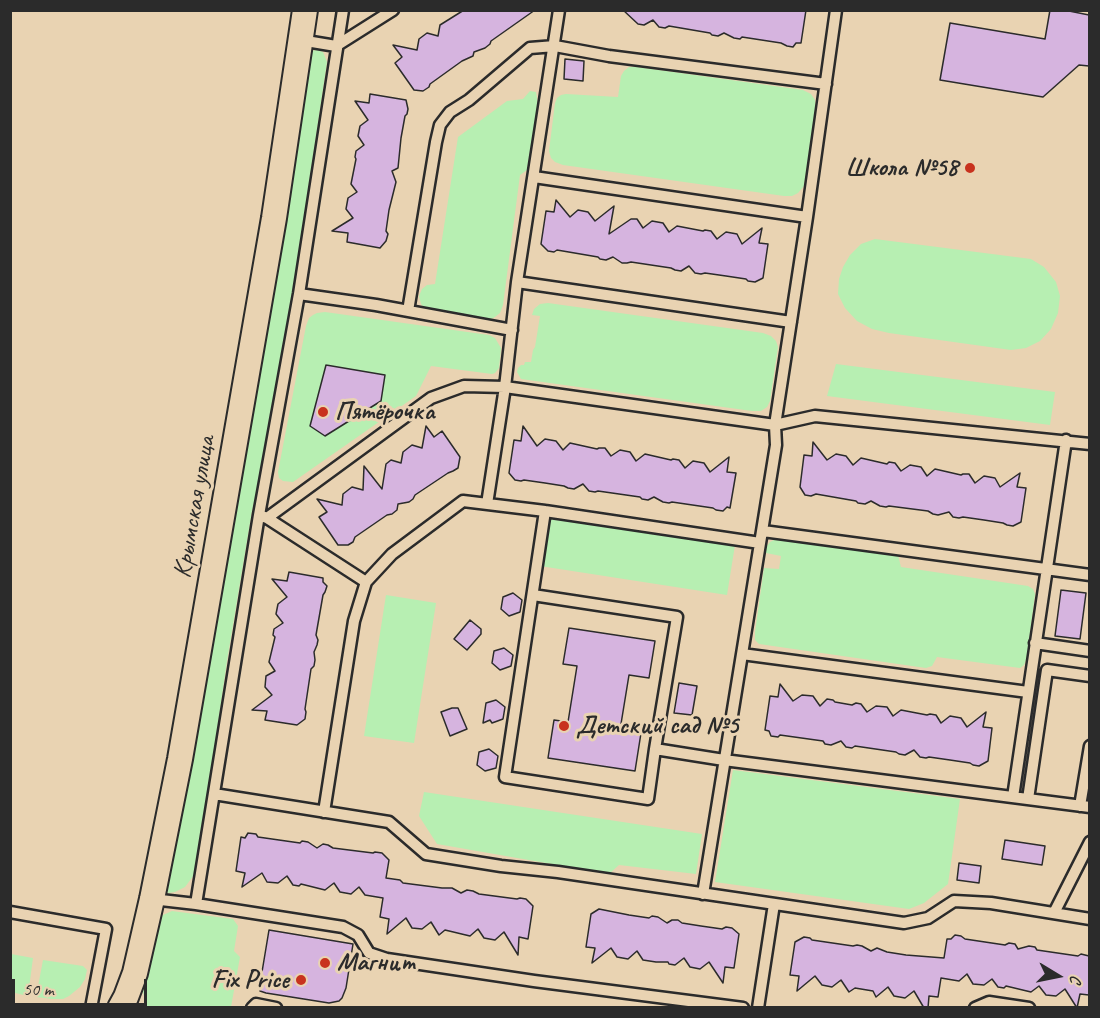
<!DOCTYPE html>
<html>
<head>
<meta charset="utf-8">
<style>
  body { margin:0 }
  #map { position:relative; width:1100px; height:1018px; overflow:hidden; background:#e9d3b2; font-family:Caveat,sans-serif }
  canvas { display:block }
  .frame { position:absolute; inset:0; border:12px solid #2b2b2b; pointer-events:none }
  .north { position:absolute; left:1028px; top:946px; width:60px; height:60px; -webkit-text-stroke:4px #e9d3b2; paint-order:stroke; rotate:100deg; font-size:16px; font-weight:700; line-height:24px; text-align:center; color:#2b2b2b }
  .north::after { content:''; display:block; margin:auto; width:21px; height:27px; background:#2b2b2b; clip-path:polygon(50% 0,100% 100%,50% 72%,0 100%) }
  .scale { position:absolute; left:12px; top:979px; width:135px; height:27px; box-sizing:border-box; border:3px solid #2b2b2b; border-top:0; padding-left:8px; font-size:18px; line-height:21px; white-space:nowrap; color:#2b2b2b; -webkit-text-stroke:4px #e9d3b2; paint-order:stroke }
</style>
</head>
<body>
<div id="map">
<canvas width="1100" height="1018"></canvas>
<div class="frame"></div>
<div class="north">С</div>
<div class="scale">50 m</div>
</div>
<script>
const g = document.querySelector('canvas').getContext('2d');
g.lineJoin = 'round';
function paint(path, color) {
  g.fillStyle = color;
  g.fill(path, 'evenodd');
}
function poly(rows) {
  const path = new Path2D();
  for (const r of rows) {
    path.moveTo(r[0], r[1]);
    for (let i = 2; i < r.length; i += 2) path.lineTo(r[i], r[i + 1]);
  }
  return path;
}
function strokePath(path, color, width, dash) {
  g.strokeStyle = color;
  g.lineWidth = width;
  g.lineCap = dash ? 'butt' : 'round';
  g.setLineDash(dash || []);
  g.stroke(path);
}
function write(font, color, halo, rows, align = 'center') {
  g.font = font + ' Caveat,sans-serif';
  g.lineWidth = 6;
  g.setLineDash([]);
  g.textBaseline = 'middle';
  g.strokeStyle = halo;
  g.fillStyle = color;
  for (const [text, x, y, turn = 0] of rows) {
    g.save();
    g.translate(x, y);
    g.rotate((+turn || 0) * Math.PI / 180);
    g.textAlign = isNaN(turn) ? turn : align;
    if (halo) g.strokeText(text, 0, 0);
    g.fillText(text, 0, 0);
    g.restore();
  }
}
paint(poly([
  [317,50,323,52,327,62,293,292,264,458,252,511,227,661,198,863,194,875,185,887,175,892,168,893,162,892,310,51],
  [629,67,637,67,803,90,811,94,815,100,816,109,804,186,798,193,792,196,784,196,563,165,555,162,551,158,549,151,555,103,557,98,561,95,566,94,618,97,621,76,624,71],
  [530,91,536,92,538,104,527,170,520,175,503,305,500,313,495,317,489,320,424,308,421,304,419,296,422,289,427,285,435,284,458,137,507,101,523,99],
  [875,239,1031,259,1044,267,1056,282,1060,296,1058,313,1051,329,1040,341,1026,348,1011,350,889,333,872,329,857,321,845,308,838,294,839,279,843,267,850,255,861,244],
  [548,303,763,333,771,336,776,341,778,347,770,401,767,407,761,411,752,411,521,379,517,372,518,368,521,365,524,365,525,362,531,362,533,350,535,347,540,316,532,315,534,309,540,304],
  [325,312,489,335,495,338,501,348,499,368,495,373,492,374,431,366,416,396,293,482,283,481,279,478,278,472,306,326,309,318,313,315,317,313],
  [836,364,1055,392,1050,425,827,396],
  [548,514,735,545,727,595,540,566],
  [776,539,898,555,901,567,1028,586,1033,589,1035,594,1027,658,1024,665,1020,668,937,657,932,666,926,668,759,644,755,640,755,632,764,568,779,569,781,556,766,553,766,547,770,542],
  [386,595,436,603,414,743,364,736],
  [733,770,960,799,948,884,924,903,909,909,715,882],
  [424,792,702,834,696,874,619,865,609,874,437,844,419,816],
  [172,911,233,919,238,926,234,951,240,957,231,1007,148,1007,146,1005,143,992,154,930,158,921,163,915],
  [11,954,33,958,28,996,11,992],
  [43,960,83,966,87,970,85,979,80,987,69,996,63,999,52,999,36,997]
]), '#b7efb2');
const building = poly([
  [464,10,535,10,491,41,490,44,485,48,474,52,473,56,462,61,430,84,429,87,423,91,414,90,395,63,402,57,393,45,417,50,419,39,427,33,438,36,440,25,464,10],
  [623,10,806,10,801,43,796,43,793,47,787,46,781,43,742,37,740,39,734,38,724,33,718,36,712,35,710,33,669,26,665,28,659,27,653,20,644,25,638,24,623,10],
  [1050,10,1064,10,1089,15,1089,66,1079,65,1043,97,940,80,950,23,1045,39,1050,10],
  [565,59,584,61,583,81,564,79,565,59],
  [370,94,406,100,408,109,407,114,405,116,401,138,398,168,392,171,396,182,389,210,386,231,388,234,386,241,380,248,347,242,348,233,332,231,353,218,346,209,348,198,357,192,351,184,356,159,355,157,356,151,364,145,358,136,360,126,368,120,355,101,369,103,370,94],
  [556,200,570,217,578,210,588,212,595,221,614,206,609,234,631,219,637,219,643,228,652,221,663,223,669,232,677,226,703,231,705,230,711,231,717,239,726,232,737,234,742,244,762,228,759,243,768,244,763,278,755,282,748,281,746,279,726,276,705,273,701,274,695,273,689,266,681,271,675,270,671,268,631,262,627,263,622,263,613,257,606,260,600,259,598,257,557,250,554,252,548,251,541,244,546,211,554,212,556,200],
  [326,365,385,375,381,401,325,436,310,426,326,365],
  [426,426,434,437,442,431,460,457,458,468,453,471,448,473,415,495,413,499,409,502,398,504,397,510,392,514,387,515,355,537,353,542,348,545,338,545,319,517,327,512,317,499,342,505,343,494,352,487,363,490,364,466,382,489,386,464,391,460,401,463,403,452,412,445,422,448,426,426],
  [523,426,537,446,545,439,556,441,563,450,570,443,597,449,599,448,605,448,611,456,620,450,630,452,636,461,645,454,671,460,673,459,679,460,685,468,693,461,704,463,710,472,729,457,727,472,736,473,730,508,727,507,723,511,716,510,713,508,672,502,669,503,663,502,654,497,648,500,642,499,640,497,598,491,595,492,589,491,583,484,574,489,568,488,564,486,545,483,524,480,521,481,515,480,509,473,514,440,521,441,523,426],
  [813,442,827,460,836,454,846,456,853,465,861,458,887,464,889,462,895,463,901,471,910,465,921,467,927,476,935,469,961,475,963,474,969,474,975,483,984,476,995,478,1000,487,1020,473,1017,487,1026,488,1021,522,1013,526,1007,525,1003,523,984,520,963,517,959,518,953,517,949,512,938,515,933,514,928,511,889,506,886,507,880,506,871,501,865,504,858,503,856,501,816,494,811,496,805,495,800,487,804,455,812,456,813,442],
  [289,572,323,578,323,582,327,586,325,592,323,595,316,635,318,640,317,645,314,652,315,660,314,666,311,669,305,709,306,712,305,719,297,725,265,720,267,711,252,710,272,695,265,687,266,676,275,671,269,662,275,637,273,635,274,629,283,623,276,614,278,604,287,597,272,579,287,581,289,572],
  [1061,590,1086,593,1080,639,1055,636,1061,590],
  [513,593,522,600,520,612,509,616,501,609,503,597,513,593],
  [470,620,481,629,481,634,467,650,454,639,470,620],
  [569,628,655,641,649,678,629,675,620,730,641,733,635,771,548,758,554,720,568,722,577,666,563,664,569,628],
  [504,648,513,655,511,666,500,670,492,663,494,651,504,648],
  [679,683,697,686,692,715,674,713,679,683],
  [780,684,793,701,802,695,813,696,820,706,827,699,833,700,835,702,852,705,856,703,861,704,867,712,876,706,887,707,893,716,901,710,927,715,930,714,936,715,941,723,950,716,961,718,967,727,986,712,983,727,992,728,988,761,979,766,973,765,970,763,950,760,929,757,926,758,920,757,914,750,905,755,899,754,896,752,855,746,852,748,846,747,841,741,831,745,825,744,823,741,780,735,778,737,771,736,769,731,765,730,770,696,778,697,780,684],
  [496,700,505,707,503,719,492,723,490,720,483,723,486,703,496,700],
  [452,708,458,708,467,729,450,736,441,712,452,708],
  [489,749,498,756,496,768,485,771,477,765,479,752,489,749],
  [248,833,256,834,258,837,300,843,302,841,308,842,317,848,323,844,328,845,333,848,373,853,375,852,382,853,389,860,386,878,400,880,403,883,442,888,452,888,461,893,467,890,473,891,479,894,517,899,520,898,526,899,533,906,528,939,519,937,518,955,504,932,495,940,484,938,478,929,470,936,445,930,439,935,431,922,422,929,412,928,406,918,387,934,389,919,380,917,383,898,365,895,359,887,351,894,340,892,334,883,325,890,301,884,299,886,293,885,287,876,278,883,267,882,262,873,242,887,245,873,236,871,241,837,245,838,248,833],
  [1005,840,1045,846,1042,865,1002,859,1005,840],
  [959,863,981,866,979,883,957,880,959,863],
  [599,909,629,915,649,918,652,916,658,917,667,923,672,920,678,920,682,923,701,926,722,929,726,927,732,928,739,934,734,968,725,967,723,983,709,962,700,969,690,967,684,958,675,965,669,964,668,962,656,962,643,960,637,951,628,959,617,957,611,948,592,963,595,948,586,947,591,914,599,909],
  [269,930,353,944,346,988,342,998,339,1001,329,1003,266,993,260,991,260,984,269,930],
  [955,935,961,936,965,939,1005,945,1009,943,1015,944,1018,949,1029,946,1035,947,1037,950,1078,956,1081,954,1089,956,1089,995,1080,994,1077,1008,1065,989,1056,996,1046,995,1039,986,1031,992,1006,986,1004,988,998,987,992,979,984,985,973,984,967,974,959,981,941,978,938,997,929,996,928,1008,924,1008,914,991,905,998,894,996,888,987,876,997,873,991,855,988,849,992,841,980,832,987,822,985,815,976,797,991,799,976,790,975,795,942,804,937,810,938,812,940,853,946,857,945,862,946,871,951,877,948,887,952,906,955,944,958,947,939,951,939,955,935]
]);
paint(building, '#d6b4df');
strokePath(building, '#2b2b2b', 1.5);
const service = poly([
  [300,40,336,46,393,10],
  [534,177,807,217],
  [517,282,791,322],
  [299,294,376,305,512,330],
  [408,311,436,142,440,125,450,112,469,100,530,48,555,46,609,56,826,84],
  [487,504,505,387,517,282,559,10],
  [545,511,505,777,648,799,655,749,724,760,1090,807],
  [259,515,267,518,431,398,464,386,505,387,775,425,815,416,1090,444],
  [267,518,366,582],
  [763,531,1090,575],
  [533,595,677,617,655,749],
  [1035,643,1090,651],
  [742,654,1028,692],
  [214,794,389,822,426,854,501,866,558,872,904,923,928,918,954,901,991,903,1090,919],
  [1013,797,1066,440],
  [1028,799,1047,670,1090,676],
  [1080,806,1090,746],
  [324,812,354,621,366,582,392,554,463,501,545,511,760,543],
  [703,894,776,445,775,425,807,217,836,10],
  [152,899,196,904,343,927,358,935,369,953,387,959,534,981,743,1008],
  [196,904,259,515,299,294,343,10],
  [10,912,106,929,91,1008],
  [1054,913,1090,842],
  [252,1008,256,1004,276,1008],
  [758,1008,774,904],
  [975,1008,989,1002,1029,1008]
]);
const tertiary = poly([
  [120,1008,126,997,135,973,152,899,180,759,274,218,305,10]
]);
strokePath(service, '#2b2b2b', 15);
strokePath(tertiary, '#2b2b2b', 28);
strokePath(service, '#e9d3b2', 10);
strokePath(tertiary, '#e9d3b2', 24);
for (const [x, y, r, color] of [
  [970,168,6,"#c8321e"],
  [323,412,6,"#c8321e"],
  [564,726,6,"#c8321e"],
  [325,963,6,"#c8321e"],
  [301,980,6,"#c8321e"]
]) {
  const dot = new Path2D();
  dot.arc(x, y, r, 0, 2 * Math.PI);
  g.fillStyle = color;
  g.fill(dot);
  strokePath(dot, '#e9d3b2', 2);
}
write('bold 26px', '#2b2b2b', '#e9d3b2', [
  ["Школа №58",958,168,"right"],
  ["Пятёрочка",335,412],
  ["Детский сад №5",576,726],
  ["Магнит",337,963],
  ["Fix Price",289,980,"right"]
], 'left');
write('26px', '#2b2b2b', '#e9d3b2', [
  ["Крымская улица",195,507,-80]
]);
</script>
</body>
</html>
